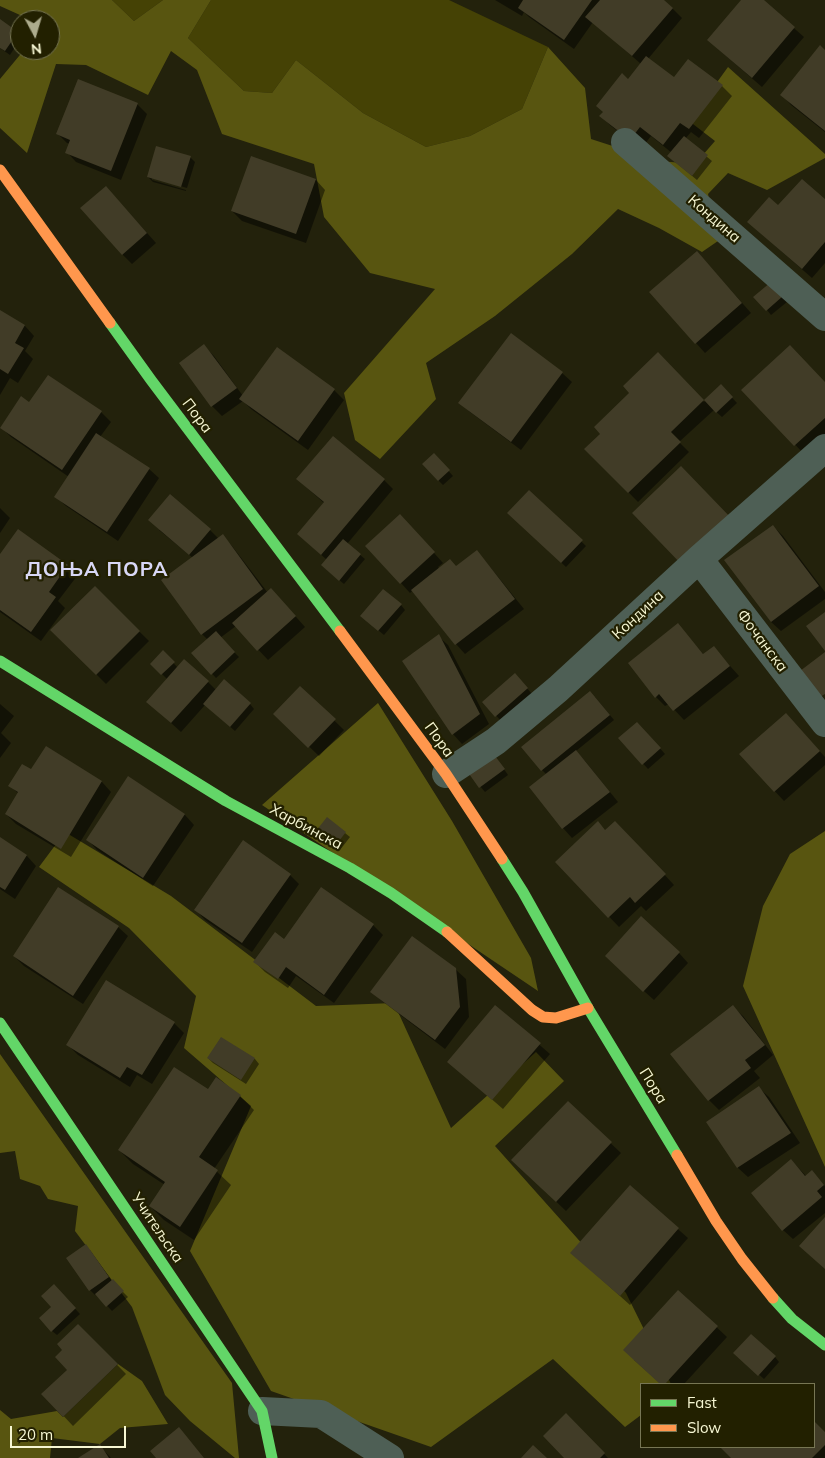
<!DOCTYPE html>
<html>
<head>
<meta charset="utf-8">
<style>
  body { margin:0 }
  #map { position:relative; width:825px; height:1458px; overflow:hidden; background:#23220c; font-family:Mulish,sans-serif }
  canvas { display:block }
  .legend { position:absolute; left:640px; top:1383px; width:175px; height:65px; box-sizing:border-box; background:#222000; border:1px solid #777654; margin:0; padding:6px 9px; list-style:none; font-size:15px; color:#f7f7d3 }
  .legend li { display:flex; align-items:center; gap:10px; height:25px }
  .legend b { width:25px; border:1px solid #777654 }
  .north { position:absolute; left:10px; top:10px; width:50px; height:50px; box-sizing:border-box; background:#222000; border:1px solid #777654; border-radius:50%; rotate:174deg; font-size:14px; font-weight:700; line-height:20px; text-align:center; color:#f7f7d3 }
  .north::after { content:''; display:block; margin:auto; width:18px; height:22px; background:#adac8d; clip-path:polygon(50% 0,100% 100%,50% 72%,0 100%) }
  .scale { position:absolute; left:10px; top:1426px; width:116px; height:22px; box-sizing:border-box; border:2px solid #f7f7d3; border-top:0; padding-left:6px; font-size:15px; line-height:18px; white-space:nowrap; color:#f7f7d3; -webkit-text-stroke:4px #222000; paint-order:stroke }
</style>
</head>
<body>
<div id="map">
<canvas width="825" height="1458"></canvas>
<ul class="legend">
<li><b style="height:6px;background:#63d668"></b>Fast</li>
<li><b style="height:6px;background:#ff974d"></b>Slow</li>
</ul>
<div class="north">N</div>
<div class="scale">20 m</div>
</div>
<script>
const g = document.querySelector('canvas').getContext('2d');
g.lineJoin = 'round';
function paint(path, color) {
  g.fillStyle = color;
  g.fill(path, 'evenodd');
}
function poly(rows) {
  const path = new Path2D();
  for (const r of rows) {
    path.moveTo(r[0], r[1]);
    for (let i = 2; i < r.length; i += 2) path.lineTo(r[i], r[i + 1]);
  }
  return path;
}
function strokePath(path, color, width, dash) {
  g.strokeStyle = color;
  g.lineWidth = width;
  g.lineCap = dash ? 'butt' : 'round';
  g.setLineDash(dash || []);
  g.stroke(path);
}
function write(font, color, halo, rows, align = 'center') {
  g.font = font + ' Mulish,sans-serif';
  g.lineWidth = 4.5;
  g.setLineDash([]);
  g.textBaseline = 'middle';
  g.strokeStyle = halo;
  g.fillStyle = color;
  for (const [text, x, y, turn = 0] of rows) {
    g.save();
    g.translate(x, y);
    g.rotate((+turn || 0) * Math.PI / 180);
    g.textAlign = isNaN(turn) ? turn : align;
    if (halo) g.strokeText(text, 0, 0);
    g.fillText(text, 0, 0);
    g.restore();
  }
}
paint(poly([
  [112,0,163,0,134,21],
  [211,0,449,0,548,47,522,109,470,136,426,147,363,113,296,60,272,93,244,91,188,38]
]), '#454205');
paint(poly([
  [0,0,112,0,134,21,163,0,211,0,188,38,244,91,272,93,296,60,363,113,426,147,470,136,522,109,548,47,585,88,591,139,659,161,695,164,715,141,689,121,728,67,825,154,825,158,767,190,728,173,708,194,718,241,702,252,659,228,618,209,572,254,495,316,426,363,436,399,380,459,355,440,344,393,435,289,370,273,324,217,314,164,222,134,197,70,171,51,148,95,86,65,56,64,27,153,0,128,0,79,24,50,50,50,50,20,31,20,0,6],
  [378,703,452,821,531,958,538,991,262,805],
  [825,831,825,1167,743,986,763,906,790,854],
  [65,832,171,896,316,1006,394,1003,451,1128,536,1052,564,1081,495,1146,626,1293,671,1384,641,1384,641,1415,625,1427,553,1359,431,1447,271,1391,190,1251,251,1106,184,1048,196,996,129,928,39,867],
  [0,1054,232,1383,239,1458,235,1458,190,1421,165,1395,132,1307,75,1231,78,1206,48,1199,40,1186,20,1179,15,1151,0,1153],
  [118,1364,142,1381,168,1424,120,1428,100,1444,52,1438,50,1458,0,1458,0,1410,11,1419,57,1411,63,1417]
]), '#585510');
paint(poly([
  [495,0,662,0,672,8,682,18,648,59,674,79,722,86,732,96,699,138,691,132,685,139,712,161,697,180,674,161,672,153,651,136,641,149,611,126,601,116,641,64,593,22,574,49,529,17,524,12,522,16],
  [742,0,762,0,804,37,762,87,718,49],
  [0,21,20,36,20,39,10,55,0,48],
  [825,51,825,132,791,105,782,95],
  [137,104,147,114,121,180,76,162,67,152,70,144,67,143,57,133],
  [190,157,195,162,187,188,152,178,152,180,186,190,186,191,153,182,148,177],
  [252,158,316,180,325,190,306,243,242,221,232,211],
  [106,187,156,243,132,264,122,254],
  [825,201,825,263,812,278,758,231,779,206],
  [706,262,751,313,705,353,696,343],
  [771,284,787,302,771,315,767,310],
  [0,311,25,326,34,336,25,351,33,359,18,383,10,378,0,395],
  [204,346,214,356,243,396,277,349,334,390,344,400,308,450,251,409,243,401,222,416,212,406],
  [668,363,704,402,721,386,737,403,722,417,714,410,679,442,689,452,638,502,586,449,601,434,631,393],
  [562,373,572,382,521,450,470,412,460,403],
  [825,383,825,436,805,455,743,390],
  [30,404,101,412,111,422,100,437,149,469,159,478,118,541,66,506,56,497,69,477,11,437,1,427],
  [434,455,453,476,443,485,438,480],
  [297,479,384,480,393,489,347,544,365,559,344,584,327,570,327,560,298,534,324,503],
  [529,491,586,546,566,567,509,513],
  [0,508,10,518,0,533],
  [410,526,443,563,438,567,440,569,457,567,477,552,486,562,524,609,465,654,456,644,413,590,410,593,401,583],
  [773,526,783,536,825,592,825,599,781,631,771,622],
  [159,530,210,530,219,539,223,536,232,546,268,593,281,600,305,627,268,660,236,626,220,638,239,657,216,678,193,653,208,640,202,634,193,558],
  [18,531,67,566,77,576,58,601,65,608,41,641,0,612,0,556],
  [95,588,149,641,106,684,52,630],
  [401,605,405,610,384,635,367,621],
  [678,625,704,655,714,648,739,676,684,720,669,704,665,706,656,697],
  [438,636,448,645,489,724,462,744,453,734],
  [163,652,178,668,208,682,216,690,250,704,254,709,235,731,205,705,181,732,158,711,168,680,152,664],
  [519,679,532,694,501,721,484,702],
  [301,688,344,730,319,756,275,714],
  [595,697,614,720,576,751,585,761,618,802,572,838,563,828,546,774,542,770],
  [0,704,14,716,1,733,11,743,0,758],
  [795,724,825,757,825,765,784,801,740,754],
  [642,728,665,754,648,769,620,738],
  [46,748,102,782,111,792,71,857,16,824,6,814,19,794,10,786,31,771],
  [497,759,508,775,485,792,468,772],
  [128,778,185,815,194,825,153,886,97,850,88,840],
  [625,832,674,885,646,911,641,906,619,927,557,862],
  [345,833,350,837,340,850,322,835],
  [0,839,27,856,36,866,15,899,0,889],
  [290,875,299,884,252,952,205,920,196,910],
  [321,889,373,925,383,935,334,1003,296,976,288,988,265,972,255,962,285,941],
  [118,927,128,936,83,1004,24,966,14,956],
  [679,953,688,963,654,1000,616,966],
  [455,969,466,979,469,1017,445,1049,382,1001,372,992],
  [496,1007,550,1054,503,1109,449,1062],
  [733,1007,743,1016,773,1055,754,1071,760,1078,719,1110,709,1100,672,1054],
  [174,1023,184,1033,152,1084,137,1075,130,1087,78,1055,68,1045],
  [221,1038,255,1059,259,1064,246,1084,213,1063,208,1058],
  [759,1088,769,1097,800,1143,748,1177,738,1168,708,1123],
  [208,1091,240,1096,254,1110,214,1169,231,1185,194,1240,164,1220,150,1206,165,1185,133,1164,119,1150],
  [568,1103,621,1153,566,1211,523,1170],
  [791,1160,806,1176,821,1182,825,1186,825,1213,793,1239,783,1230],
  [630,1187,688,1238,630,1305,582,1262],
  [90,1250,112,1281,128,1297,112,1311,96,1294,95,1295,90,1290,68,1258],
  [54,1286,80,1314,57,1335,52,1331],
  [678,1291,727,1337,684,1384,661,1384,634,1360],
  [78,1325,126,1374,73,1426,43,1394,69,1370,64,1350],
  [775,1357,779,1362,764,1379,740,1358],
  [566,1415,608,1458,565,1458],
  [814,1423,825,1434,825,1458,733,1458,721,1447,814,1447],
  [99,1445,111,1458,80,1458]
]), '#0007');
paint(poly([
  [523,0,592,0,564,40,518,8],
  [600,0,664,0,673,8,632,56,585,17],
  [741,0,764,0,795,27,752,78,707,40],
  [0,19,18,32,5,51,0,48],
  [820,45,825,50,825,131,780,95],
  [646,56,674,77,688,59,723,85,689,129,680,123,663,145,640,127,630,140,599,116,603,112,596,106,622,73,628,79],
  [78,79,138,103,111,171,65,153,70,140,56,134],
  [684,136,708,155,692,176,667,156],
  [156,146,191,156,181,187,147,177],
  [251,156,316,179,296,234,231,211],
  [802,179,825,199,825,242,802,269,747,222,769,197,778,205],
  [106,186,147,233,122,255,80,208],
  [697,251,742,303,695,344,649,292],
  [771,282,783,296,766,311,753,297],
  [0,310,25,325,15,343,24,348,8,374,0,369],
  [511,333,563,372,511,442,458,403],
  [204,344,237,388,211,407,179,363],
  [790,345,825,382,825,418,794,446,741,390],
  [277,347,335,389,298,441,239,399],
  [658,352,704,400,671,432,681,442,628,493,584,449,600,434,594,427,629,393,623,386],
  [48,375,102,411,62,470,0,428,21,396,29,402],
  [721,384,733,397,716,413,704,400],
  [96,433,150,468,107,532,54,497],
  [333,436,385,479,321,555,297,534,324,502,296,479],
  [434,453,450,470,438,481,422,464],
  [681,466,733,520,684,567,632,513],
  [529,490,583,540,561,563,507,513],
  [170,494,211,529,189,555,148,520],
  [400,514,435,552,400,584,365,546],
  [773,525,819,586,771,622,724,560],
  [18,529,68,565,49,592,56,597,31,632,0,610,0,554],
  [223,534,263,589,201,635,161,580],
  [343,539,361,554,339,581,321,565],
  [477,550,515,599,455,645,411,590,450,559,456,566],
  [95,586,140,631,96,675,50,630],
  [271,588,296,616,257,651,232,623],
  [383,589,402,604,378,631,360,616],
  [825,612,825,651,806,626],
  [678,623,703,654,714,646,730,666,673,711,659,694,655,698,628,663],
  [216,631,235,652,211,675,191,653],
  [439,634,480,714,452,735,402,661],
  [163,650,175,662,161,675,150,664],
  [825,652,825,694,820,697,800,671],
  [184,659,209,681,171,723,146,702],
  [515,673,528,688,495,717,482,702],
  [224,679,251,703,230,727,203,704],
  [300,686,336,719,308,748,273,714],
  [590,691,610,715,541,771,521,747],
  [786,713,820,751,774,792,739,754],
  [637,722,661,748,642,765,618,738],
  [46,746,102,781,61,849,5,814,18,792,8,786,22,764,31,769],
  [576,750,610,792,562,829,529,787],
  [492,752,505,769,479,788,467,771],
  [128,776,185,814,143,878,86,840],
  [327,817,346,832,335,846,316,831],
  [598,821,605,830,615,821,666,874,635,903,630,897,608,918,555,862],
  [0,837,27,855,5,890,0,887],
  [243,840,291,874,242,943,194,910],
  [58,887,119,926,73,996,13,956],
  [321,887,374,924,324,995,286,967,278,979,253,962,275,932,284,939],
  [641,916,680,952,643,992,605,956],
  [412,936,456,968,460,1007,435,1040,370,992],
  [106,980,175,1022,142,1075,127,1067,120,1078,66,1045],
  [495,1005,541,1043,492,1100,447,1062],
  [733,1005,765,1045,745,1060,751,1068,708,1101,670,1054],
  [221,1037,255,1058,241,1080,207,1058],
  [174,1067,208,1089,216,1077,241,1095,199,1157,218,1170,180,1227,149,1206,165,1182,118,1150],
  [759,1086,791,1133,737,1168,706,1122],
  [568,1101,612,1142,556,1202,511,1160],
  [791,1159,805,1176,812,1170,824,1185,817,1191,822,1197,782,1231,751,1193],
  [630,1185,679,1228,620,1296,570,1253],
  [825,1217,825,1269,799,1246],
  [86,1244,109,1277,89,1291,66,1258],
  [113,1279,124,1291,106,1307,95,1294],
  [54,1284,76,1308,51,1332,39,1318,51,1307,41,1296],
  [678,1290,718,1326,665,1384,660,1384,623,1350],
  [78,1324,118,1364,63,1417,41,1394,67,1370,55,1357,62,1350,57,1344],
  [751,1334,776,1356,758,1376,733,1353],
  [566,1413,605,1453,600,1458,564,1458,543,1436],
  [814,1421,825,1432,825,1445,812,1458,731,1458,720,1447,814,1447],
  [179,1427,204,1458,156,1458,150,1451],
  [100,1444,109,1458,78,1458],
  [533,1445,547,1458,521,1458]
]), '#413c27');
strokePath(poly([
  [625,142,825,317],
  [699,559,825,723],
  [446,774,496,741,558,689,699,559,825,448],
  [262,1411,321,1414,390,1458]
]), '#4e5f55', 28);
strokePath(poly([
  [110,323,151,380,340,631],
  [0,661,226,801,350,868,391,893,447,932],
  [502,859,523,892,588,1008,677,1155],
  [0,1023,262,1411,272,1458],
  [773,1298,792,1319,825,1345]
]), '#63d668', 11);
strokePath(poly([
  [0,170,110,323],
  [340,631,446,774,502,859],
  [447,932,532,1010,543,1017,556,1018,588,1008],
  [677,1155,716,1221,742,1259,773,1298]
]), '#ff974d', 11);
write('15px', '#f7f7d3', '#222000', [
  ["Кондина",714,219,41],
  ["Пора",197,416,53],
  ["Кондина",638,615,-43],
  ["Фочанска",762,641,53],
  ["Пора",439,740,54],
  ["Харбинска",306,827,28],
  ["Пора",653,1086,58],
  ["Учитељска",157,1228,56]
]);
g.letterSpacing = '1px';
write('bold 20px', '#d8d7f5', '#222000', [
  ["ДОЊА ПОРА",97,570]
]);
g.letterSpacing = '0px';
</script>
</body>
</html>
